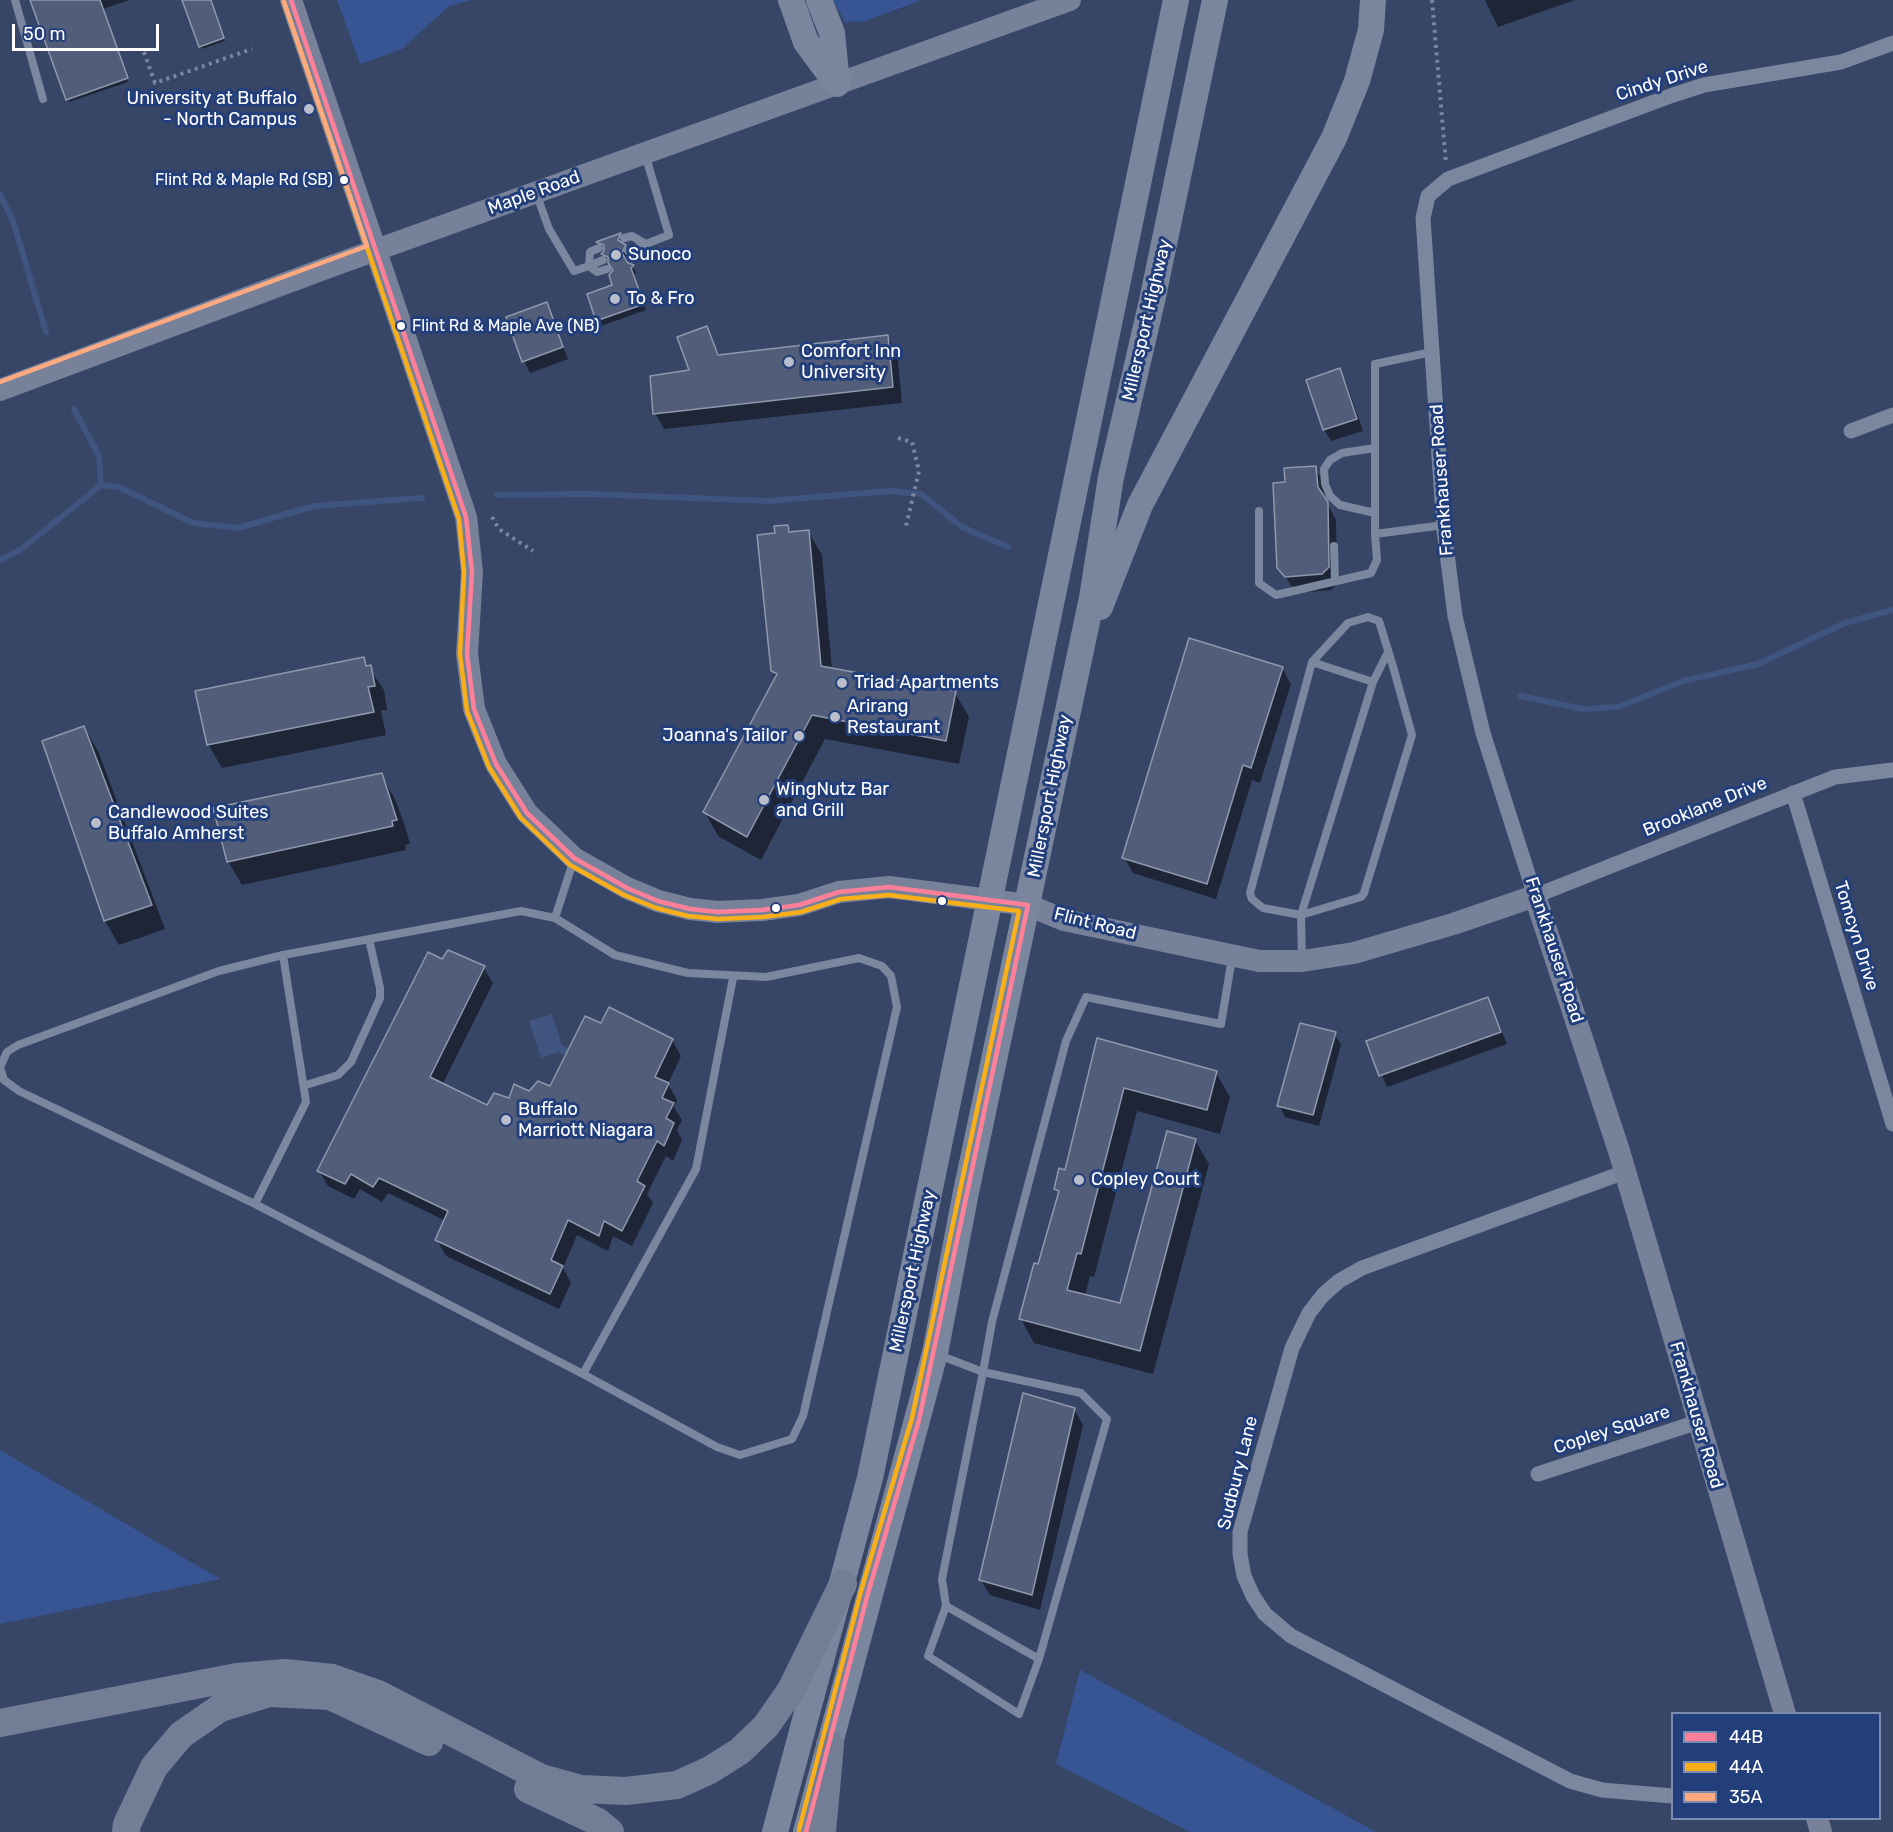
<!DOCTYPE html>
<html>
<head>
<meta charset="utf-8">
<style>
  body { margin:0 }
  #map { position:relative; width:1893px; height:1832px; overflow:hidden; background:#374667; font-family:Rubik,sans-serif }
  canvas { display:block }
  .legend { position:absolute; left:1671px; top:1712px; width:210px; height:108px; box-sizing:border-box; background:#233f7b; border:2px solid #7b8cb0; margin:0; padding:8px 10px; list-style:none; font-size:18px; color:#fff }
  .legend li { display:flex; align-items:center; gap:12px; height:30px }
  .legend b { width:30px; border:2px solid #7b8cb0 }
  .scale { position:absolute; left:12px; top:24px; width:147px; height:27px; box-sizing:border-box; border:3px solid #fff; border-top:0; padding-left:8px; font-size:18px; line-height:21px; white-space:nowrap; color:#fff; -webkit-text-stroke:4px #233f7b; paint-order:stroke }
</style>
</head>
<body>
<div id="map">
<canvas width="1893" height="1832"></canvas>
<ul class="legend">
<li><b style="height:8px;background:#ff8098"></b>44B</li>
<li><b style="height:8px;background:#f9af1a"></b>44A</li>
<li><b style="height:8px;background:#ffa980"></b>35A</li>
</ul>
<div class="scale">50 m</div>
</div>
<script>
const g = document.querySelector('canvas').getContext('2d');
g.lineJoin = 'round';
function paint(path, color) {
  g.fillStyle = color;
  g.fill(path, 'evenodd');
}
function poly(rows) {
  const path = new Path2D();
  for (const r of rows) {
    path.moveTo(r[0], r[1]);
    for (let i = 2; i < r.length; i += 2) path.lineTo(r[i], r[i + 1]);
  }
  return path;
}
function strokePath(path, color, width, dash) {
  g.strokeStyle = color;
  g.lineWidth = width;
  g.lineCap = dash ? 'butt' : 'round';
  g.setLineDash(dash || []);
  g.stroke(path);
}
function write(font, color, halo, rows, align = 'center') {
  g.font = font + ' Rubik,sans-serif';
  g.lineWidth = 6;
  g.setLineDash([]);
  g.textBaseline = 'middle';
  g.strokeStyle = halo;
  g.fillStyle = color;
  for (const [text, x, y, turn = 0] of rows) {
    g.save();
    g.translate(x, y);
    g.rotate((+turn || 0) * Math.PI / 180);
    g.textAlign = isNaN(turn) ? turn : align;
    if (halo) g.strokeText(text, 0, 0);
    g.fillText(text, 0, 0);
    g.restore();
  }
}
paint(poly([
  [337,0,472,0,449,6,402,49,360,64],
  [833,0,922,0,862,22,850,21,846,24],
  [0,1450,220,1579,0,1624],
  [1080,1670,1371,1829,1376,1832,1190,1832,1056,1764]
]), '#365592');
paint(poly([
  [552,1014,562,1045,568,1048,565,1055,558,1052,541,1058,529,1021]
]), '#3f547f');
paint(poly([
  [32,0,129,0,103,9,128,82,69,102],
  [184,0,210,0,225,41,202,49],
  [1485,0,1575,0,1498,27],
  [621,235,624,240,622,244,628,252,625,259,636,272,634,275,646,310,601,326,598,320,614,286,614,271,603,254,606,249,598,243],
  [546,304,568,359,530,373,524,361],
  [706,328,720,356,887,336,897,352,902,403,664,429,655,413,691,371],
  [1340,370,1346,382,1363,431,1331,441,1324,429],
  [1315,468,1324,483,1326,501,1336,520,1337,584,1331,590,1296,593,1279,567,1287,484],
  [788,527,791,533,808,531,822,555,832,670,955,693,969,717,959,764,825,739,761,860,718,836,705,812,776,678,772,671,776,534],
  [363,659,384,690,387,710,381,710,386,735,222,768,208,744],
  [1282,668,1291,684,1260,783,1252,780,1216,899,1133,873,1124,857],
  [84,728,98,751,165,929,119,945,105,921,44,742],
  [381,775,395,799,405,826,410,844,405,845,406,850,242,885,228,861],
  [443,961,483,967,493,983,442,1085,488,1107,550,1088,602,1025,672,1040,681,1056,668,1084,677,1100,674,1107,682,1120,677,1130,682,1140,673,1161,666,1156,647,1194,653,1203,632,1246,613,1236,608,1251,577,1235,563,1268,571,1283,559,1309,446,1256,437,1240,446,1221,388,1193,382,1202,360,1189,354,1199,328,1186,319,1171],
  [1488,999,1507,1044,1387,1087,1368,1042],
  [1335,1034,1341,1045,1319,1126,1285,1117,1279,1105],
  [1098,1039,1216,1073,1230,1097,1220,1134,1137,1111,1094,1277,1090,1276,1085,1296,1121,1305,1195,1140,1209,1164,1153,1374,1034,1343,1021,1319,1060,1195,1056,1188,1066,1173],
  [1074,1409,1083,1425,1040,1610,990,1595,981,1580]
]), '#0007');
strokePath(poly([
  [0,194,13,221,46,332],
  [101,485,119,487,193,523,238,528,314,506,422,498],
  [497,495,591,494,768,501,890,491,921,494,962,527,1008,547],
  [0,560,20,550,101,485,99,456,74,409],
  [1520,696,1583,709,1618,707,1683,681,1758,664,1845,623,1893,610]
]), '#3f547f', 6);
const building = poly([
  [30,0,100,0,128,78,66,100,30,0],
  [182,0,211,0,224,38,199,47,182,0],
  [621,233,618,240,626,245,622,253,628,263,634,265,631,268,644,304,596,321,587,294,612,285,609,275,613,270,608,263,608,257,601,254,604,251,604,245,596,242,621,233],
  [547,302,563,347,522,362,506,317,547,302],
  [707,326,718,355,888,335,893,387,653,414,650,376,689,370,677,337,707,326],
  [1340,368,1357,419,1323,430,1306,380,1340,368],
  [1316,466,1318,487,1328,502,1329,567,1322,574,1285,577,1277,568,1273,483,1285,482,1284,468,1316,466],
  [788,525,789,532,809,530,821,666,956,691,946,741,812,715,747,837,703,812,777,674,771,671,757,535,775,533,774,526,788,525],
  [1189,638,1283,667,1251,768,1243,765,1207,884,1122,858,1189,638],
  [364,657,366,666,371,665,375,686,368,687,374,712,207,745,195,691,364,657],
  [84,726,152,905,104,921,42,741,84,726],
  [382,773,397,820,392,821,393,826,227,862,213,808,382,773],
  [448,950,485,966,430,1077,487,1105,494,1093,509,1098,514,1084,529,1091,538,1081,550,1086,585,1016,601,1023,609,1007,673,1039,655,1077,669,1083,662,1098,674,1103,666,1118,674,1123,664,1146,657,1141,637,1181,645,1186,622,1231,604,1221,599,1236,568,1220,551,1260,563,1266,550,1294,435,1240,448,1211,379,1178,373,1187,351,1174,345,1184,317,1171,428,952,442,959,448,950],
  [1488,997,1501,1032,1379,1076,1366,1041,1488,997],
  [1300,1023,1336,1032,1313,1115,1277,1106,1300,1023],
  [1097,1038,1217,1071,1207,1110,1124,1088,1081,1254,1077,1253,1067,1290,1120,1303,1167,1131,1196,1139,1140,1351,1019,1319,1034,1263,1038,1264,1059,1191,1054,1189,1059,1168,1065,1170,1097,1038],
  [1023,1393,1075,1408,1032,1595,979,1580,1023,1393]
]);
paint(building, '#525e79');
strokePath(building, '#8f98ad', 1.5);
strokePath(poly([
  [1432,0,1446,164],
  [144,52,155,83,252,49],
  [898,438,912,442,919,471,906,526],
  [492,517,499,529,533,551]
]), '#7b879e', 4, [3, 4.5]);
strokePath(poly([
  [15,0,43,99],
  [536,193,549,229,574,271,589,266,590,252,599,248],
  [624,238,632,236,644,243,639,256,632,259],
  [628,251,669,235,645,154],
  [603,260,589,266,597,272,607,269],
  [1259,511,1259,583,1276,595,1371,573,1377,560,1375,534,1444,525],
  [1375,513,1340,505,1330,496,1325,484,1324,469,1330,460,1342,453,1375,448],
  [1375,534,1375,364,1432,352],
  [1334,546,1335,581],
  [1312,662,1373,682],
  [555,918,574,859],
  [1302,959,1301,915,1361,897,1364,893,1412,735,1394,670,1379,621,1368,617,1348,623,1312,662,1250,893,1252,899,1263,908,1301,915,1373,682,1388,652],
  [0,1067,7,1052,18,1045,219,971,283,955,521,911,555,918,615,955,688,973,766,977,859,958,882,966,891,976,897,1007,803,1416,792,1439,740,1455,717,1447,583,1374,255,1204,19,1091,4,1080,0,1067],
  [306,1085,338,1075,351,1062,380,998,380,988,369,939],
  [255,1204,306,1102,283,955],
  [939,1355,983,1372,992,1322,1066,1041,1086,997,1221,1024,1232,958],
  [983,1372,1081,1393,1107,1419,1039,1659,946,1606,942,1579,983,1372],
  [583,1374,696,1169,733,978],
  [946,1606,928,1656,1019,1714,1039,1659]
]), '#7b879e', 8);
strokePath(poly([
  [1893,43,1841,62,1704,85,1673,95,1448,179,1428,196,1423,218,1444,530,1455,616,1483,733,1535,896,1835,777,1893,770],
  [1851,431,1893,415],
  [1793,793,1893,1124],
  [1625,1172,1362,1268,1339,1281,1323,1295,1309,1313,1292,1348,1240,1532,1240,1554,1244,1576,1253,1596,1265,1614,1291,1636,1570,1781,1602,1790,1672,1796],
  [1538,1474,1698,1422]
]), '#7b879e', 15);
strokePath(poly([
  [291,0,466,517,472,572,467,654,474,709,496,764,527,813,574,858,627,888,658,901,690,909,718,912,762,910,799,905,839,892,889,887,1028,905,1064,920,1259,961,1302,961,1354,953,1453,924,1535,896,1619,1151,1785,1714],
  [0,390,329,267,1070,0],
  [1817,1818,1821,1832]
]), '#77829a', 22);
strokePath(poly([
  [791,0,806,42,837,84],
  [819,0,832,33,837,83],
  [1100,607,1140,505,1334,138,1357,81,1371,30,1373,0],
  [775,1832,870,1478,1176,0],
  [806,1832,935,1353,966,1192,1092,598,1111,477,1152,301,1215,0]
]), '#7a869d', 26);
strokePath(poly([
  [0,1723,237,1677,285,1673,332,1678,378,1694,541,1778,581,1789,626,1791,677,1785,710,1770,740,1751,766,1726,791,1690,843,1584],
  [528,1789,598,1822,610,1832],
  [126,1832,127,1824,154,1767,181,1735,220,1708,269,1693,330,1696,429,1742],
  [822,1832,830,1745]
]), '#737d96', 28);
strokePath(poly([
  [291,0,466,517,472,572,467,654,474,709,496,764,527,813,574,858,627,888,658,901,690,909,718,912,762,910,799,905,839,892,889,887,1028,905,919,1420,868,1593,806,1832]
]), '#ff8098', 4.5);
strokePath(poly([
  [284,2,459,519,464,572,460,654,467,711,489,767,521,818,570,865,624,895,656,908,688,916,718,919,763,917,801,912,841,899,889,895,1019,911,912,1418,861,1591,799,1830]
]), '#f9af1a', 4.5);
strokePath(poly([
  [0,382,367,246,284,2]
]), '#ffa980', 4.5);
for (const [x, y, r, color] of [
  [309,109,6,"#b9beca"],
  [344,180,5,"#fff"],
  [616,255,6,"#b9beca"],
  [615,299,6,"#b9beca"],
  [401,326,5,"#fff"],
  [789,362,6,"#b9beca"],
  [842,683,6,"#b9beca"],
  [835,717,6,"#b9beca"],
  [799,736,6,"#b9beca"],
  [764,800,6,"#b9beca"],
  [96,823,6,"#b9beca"],
  [942,901,5,"#fff"],
  [776,908,5,"#fff"],
  [506,1120,6,"#b9beca"],
  [1079,1180,6,"#b9beca"]
]) {
  const dot = new Path2D();
  dot.arc(x, y, r, 0, 2 * Math.PI);
  g.fillStyle = color;
  g.fill(dot);
  strokePath(dot, '#233f7b', 2);
}
write('16px', '#fff', '#233f7b', [
  ["Flint Rd & Maple Rd (SB)",333,180],
  ["Flint Rd & Maple Ave (NB)",412,326,"left"]
], 'right');
write('18px', '#fff', '#233f7b', [
  ["Cindy Drive",1662,81,-18],
  ["Maple Road",534,193,-20],
  ["Millersport Highway",1147,320,-77],
  ["Frankhauser Road",1442,480,-94],
  ["Millersport Highway",1050,796,-79],
  ["Brooklane Drive",1705,807,-22],
  ["Flint Road",1095,924,14],
  ["Tomcyn Drive",1856,936,73],
  ["Frankhauser Road",1554,950,72],
  ["Millersport Highway",913,1271,-78],
  ["Frankhauser Road",1696,1415,74],
  ["Copley Square",1612,1430,-18],
  ["Sudbury Lane",1238,1473,-76]
]);
write('18px', '#fff', '#233f7b', [
  ["University at Buffalo",297,99,"right"],
  ["- North Campus",297,120,"right"],
  ["Sunoco",628,255],
  ["To & Fro",627,299],
  ["Comfort Inn",801,352],
  ["University",801,373],
  ["Triad Apartments",854,683],
  ["Arirang",847,707],
  ["Restaurant",847,728],
  ["Joanna's Tailor",787,736,"right"],
  ["WingNutz Bar",776,790],
  ["and Grill",776,811],
  ["Candlewood Suites",108,813],
  ["Buffalo Amherst",108,834],
  ["Buffalo",518,1110],
  ["Marriott Niagara",518,1131],
  ["Copley Court",1091,1180]
], 'left');
</script>
</body>
</html>
